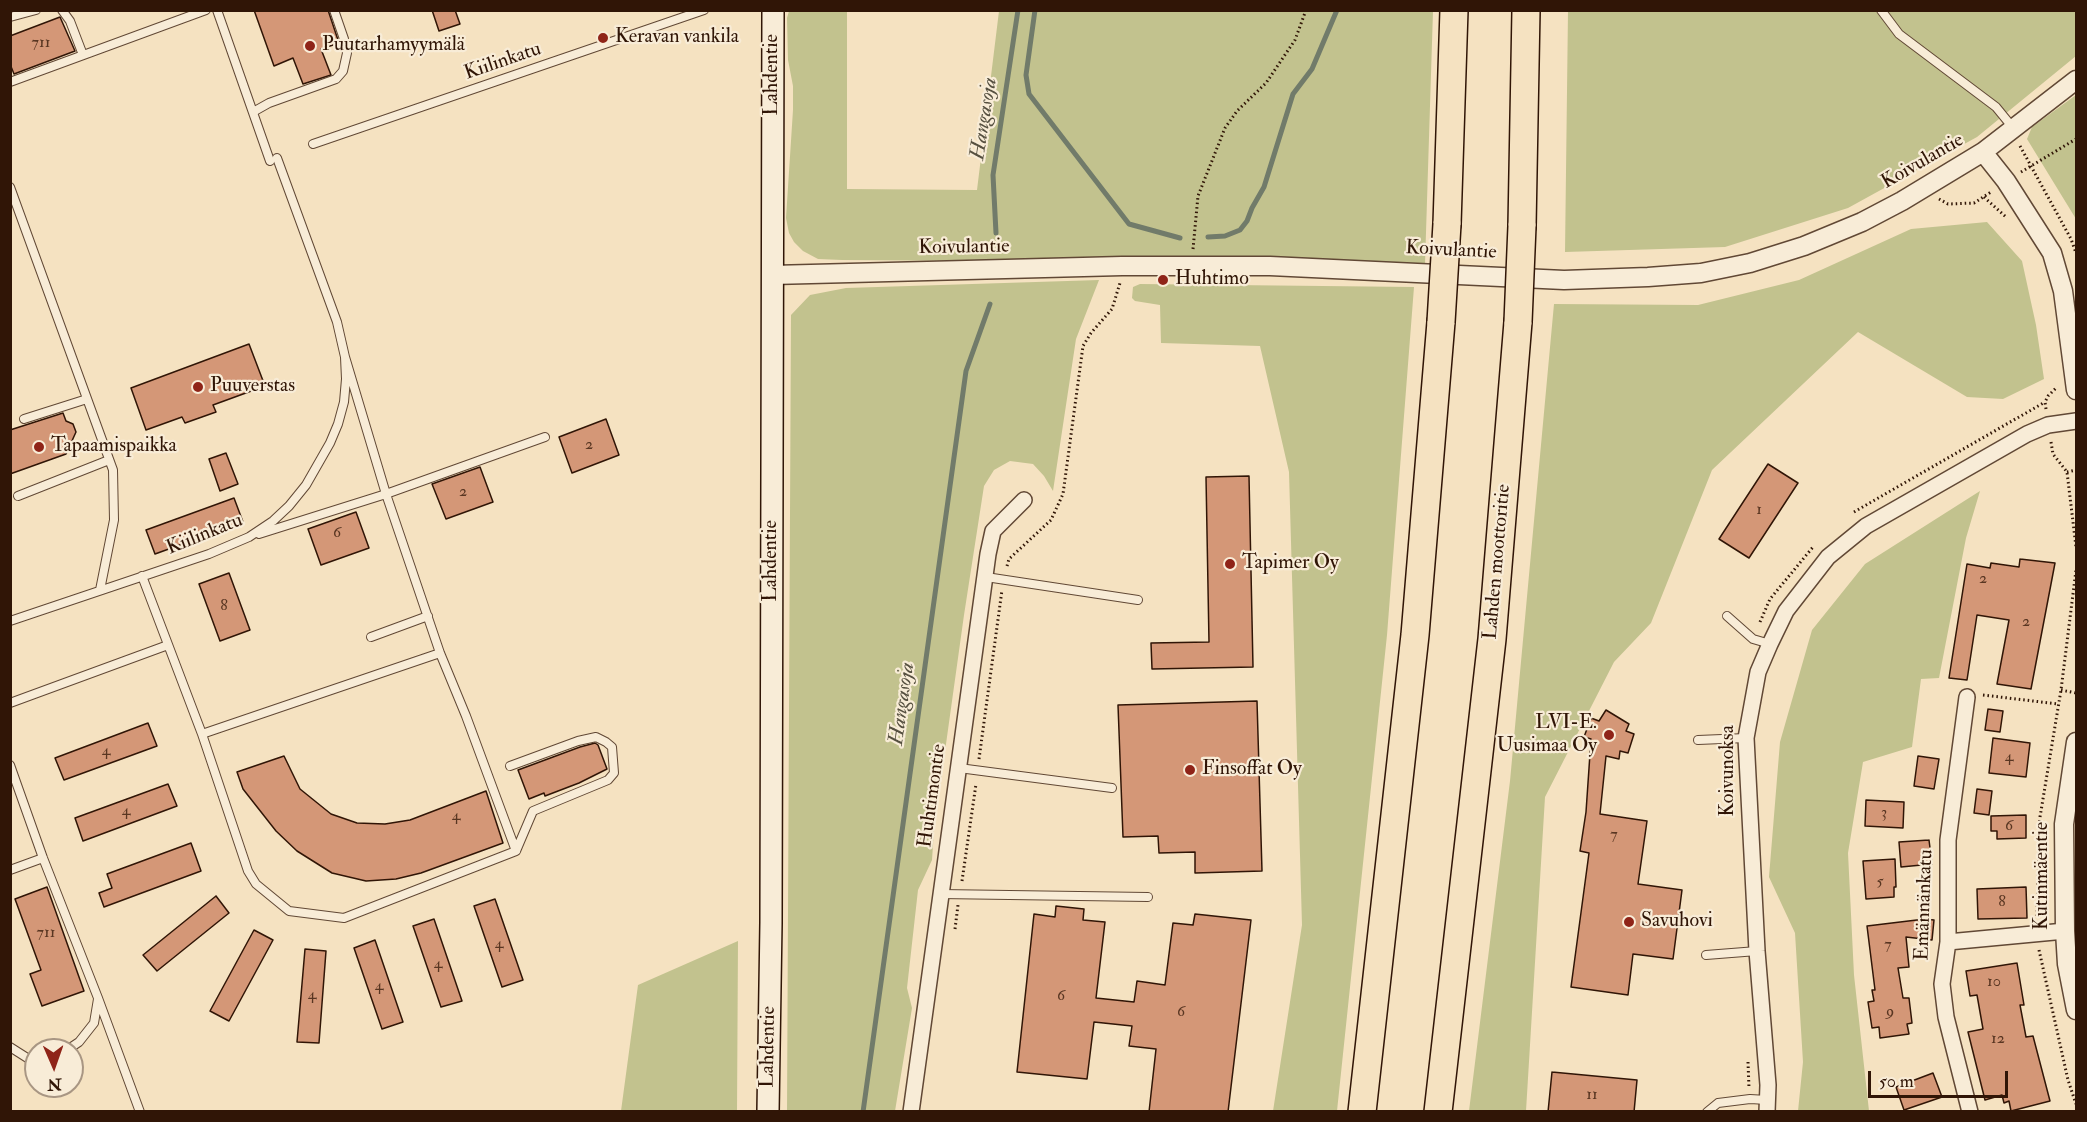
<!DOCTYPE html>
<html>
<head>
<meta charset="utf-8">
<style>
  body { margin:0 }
  #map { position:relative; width:2087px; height:1122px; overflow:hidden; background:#f5e2c1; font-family:"IM FELL Double Pica",serif }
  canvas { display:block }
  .frame { position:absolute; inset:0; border:12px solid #301506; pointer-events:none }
  .north { position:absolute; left:24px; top:1038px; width:60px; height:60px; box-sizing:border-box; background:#f8ecd7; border:2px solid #a89683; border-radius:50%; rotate:178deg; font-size:16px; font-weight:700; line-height:24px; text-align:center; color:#301506 }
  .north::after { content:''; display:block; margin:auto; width:21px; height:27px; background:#8f2418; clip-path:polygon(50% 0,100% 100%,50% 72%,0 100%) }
  .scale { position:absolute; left:1868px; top:1071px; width:140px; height:27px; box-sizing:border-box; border:3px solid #301506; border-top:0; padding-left:8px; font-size:18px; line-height:21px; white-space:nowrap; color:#301506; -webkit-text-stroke:4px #f8ecd7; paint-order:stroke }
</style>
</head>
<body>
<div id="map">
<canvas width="2087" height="1122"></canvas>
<div class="frame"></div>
<div class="north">N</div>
<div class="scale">50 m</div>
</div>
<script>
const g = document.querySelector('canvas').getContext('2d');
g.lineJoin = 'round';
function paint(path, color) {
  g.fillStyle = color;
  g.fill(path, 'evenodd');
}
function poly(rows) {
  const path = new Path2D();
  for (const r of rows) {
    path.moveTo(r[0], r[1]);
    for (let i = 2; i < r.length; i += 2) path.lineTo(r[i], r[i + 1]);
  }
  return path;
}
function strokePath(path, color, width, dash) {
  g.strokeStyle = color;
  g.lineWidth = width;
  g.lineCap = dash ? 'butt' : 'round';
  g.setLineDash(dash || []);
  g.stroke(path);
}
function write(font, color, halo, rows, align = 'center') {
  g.font = font + ' "IM FELL Double Pica",serif';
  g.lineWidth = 4.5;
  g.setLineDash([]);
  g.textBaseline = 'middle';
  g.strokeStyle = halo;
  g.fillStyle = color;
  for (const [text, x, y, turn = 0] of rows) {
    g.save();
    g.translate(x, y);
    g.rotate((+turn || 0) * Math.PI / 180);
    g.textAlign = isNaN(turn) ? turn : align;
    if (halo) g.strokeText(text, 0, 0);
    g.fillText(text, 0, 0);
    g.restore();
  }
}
paint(poly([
  [789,11,847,11,847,189,977,190,999,11,1433,11,1425,264,1263,258,989,261,842,260,818,259,803,251,794,242,789,233,786,218,793,110,793,86,788,60,787,18],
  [1568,11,2076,11,2076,56,1977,137,1848,208,1725,247,1565,252],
  [2076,95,2076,219,2027,139,2032,127],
  [1987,222,2022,261,2036,325,2044,379,2003,399,1967,397,1858,332,1712,470,1651,623,1614,662,1545,797,1526,1111,1469,1111,1510,781,1554,304,1698,305,1799,280,1911,229],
  [1099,280,1076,339,1053,491,1044,476,1033,464,1010,461,994,470,984,486,964,615,934,830,932,860,918,890,907,988,912,1008,895,1111,787,1111,791,315,810,295,846,288],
  [1140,284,1414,287,1387,635,1337,1111,1273,1111,1302,925,1289,472,1260,346,1161,343,1160,305,1135,301,1132,298,1133,287],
  [1980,491,1966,538,1939,678,1921,679,1912,747,1863,762,1848,853,1854,975,1869,1111,1798,1111,1803,1062,1795,933,1769,877,1780,742,1812,630,1865,564],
  [738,941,737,1111,621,1111,638,985]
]), '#c2c28e');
strokePath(poly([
  [1035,10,1026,75,1029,94,1129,224,1180,238],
  [996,233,993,175,1018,10],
  [1208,237,1225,236,1240,230,1247,221,1252,208,1264,187,1293,94,1312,69,1337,10],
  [863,1112,966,371,990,304]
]), '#717b6a', 5);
const building = poly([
  [254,10,328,10,339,43,321,49,331,75,303,84,293,58,274,66,254,10],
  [432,10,455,10,460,24,439,31,432,10],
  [60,17,75,51,14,74,10,64,10,36,60,17],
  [249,344,265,386,213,405,216,412,185,423,182,417,146,430,131,388,249,344],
  [63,413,66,421,73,424,76,432,66,454,10,474,10,430,63,413],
  [606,419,619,455,572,473,559,437,606,419],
  [226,453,238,484,220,491,209,459,226,453],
  [1768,464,1798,483,1749,558,1719,539,1768,464],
  [480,467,493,502,446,519,432,484,480,467],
  [1249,476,1253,667,1152,669,1151,643,1209,642,1206,477,1249,476],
  [234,498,243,522,155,554,146,530,234,498],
  [356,512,369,548,321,565,308,529,356,512],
  [2020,559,2055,563,2031,689,1997,684,2009,620,1977,615,1967,680,1949,678,1967,564,1990,568,1991,563,2019,567,2020,559],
  [229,573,250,630,220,641,199,584,229,573],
  [1257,701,1262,871,1195,873,1195,852,1159,853,1158,836,1123,837,1118,705,1257,701],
  [1988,709,2003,711,2000,732,1985,730,1988,709],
  [1606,710,1629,724,1626,731,1634,734,1628,753,1620,751,1619,759,1606,756,1600,814,1647,821,1638,884,1682,890,1673,959,1633,954,1628,995,1571,987,1589,853,1580,851,1586,812,1591,739,1584,737,1591,718,1599,721,1606,710],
  [148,723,157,746,64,780,55,758,148,723],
  [1993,738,2030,743,2026,777,1989,773,1993,738],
  [595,743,598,745,607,769,579,783,545,796,544,793,529,799,518,770,580,747,595,743],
  [284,756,300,789,331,814,357,823,385,824,410,820,486,791,503,843,421,873,396,879,366,881,332,873,297,851,276,831,243,789,237,772,284,756],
  [1918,756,1939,759,1934,789,1914,786,1918,756],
  [168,784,177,806,83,841,75,818,168,784],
  [1977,789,1992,791,1989,815,1974,813,1977,789],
  [1866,800,1904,802,1903,828,1865,826,1866,800],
  [2026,815,2026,838,1997,839,1997,831,1991,831,1991,816,2026,815],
  [1929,840,1932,864,1901,867,1899,842,1929,840],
  [191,843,201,871,104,907,99,893,112,888,107,874,191,843],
  [1895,859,1896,887,1894,887,1894,897,1866,899,1863,861,1895,859],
  [47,887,84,991,42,1006,30,974,41,970,15,899,47,887],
  [2026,887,2027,918,1978,919,1977,889,2026,887],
  [216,896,229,913,157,971,143,955,216,896],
  [495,899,523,980,502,987,474,906,495,899],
  [1056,906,1084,909,1083,920,1105,922,1096,998,1134,1002,1137,981,1165,985,1173,923,1193,925,1195,914,1251,920,1228,1112,1149,1112,1156,1049,1129,1046,1132,1026,1094,1022,1087,1079,1017,1072,1034,914,1055,917,1056,906],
  [434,919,462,1001,441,1007,413,926,434,919],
  [1925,919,1934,920,1932,940,1906,937,1909,967,1898,968,1903,998,1909,998,1912,1023,1907,1024,1909,1034,1880,1038,1879,1027,1872,1028,1868,1002,1874,1001,1872,990,1875,990,1867,926,1925,919],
  [254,930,273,940,229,1021,210,1011,254,930],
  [375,940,403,1022,382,1029,354,948,375,940],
  [305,949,326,951,319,1043,297,1042,305,949],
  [2017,963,2024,1005,2020,1005,2026,1037,2033,1036,2050,1101,2011,1111,2009,1101,2004,1103,2002,1095,1985,1100,1968,1032,1983,1029,1977,995,1970,996,1966,971,2017,963],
  [1552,1072,1637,1080,1634,1112,1548,1112,1552,1072],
  [1933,1073,1942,1097,1904,1110,1896,1087,1933,1073]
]);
paint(building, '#d49777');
strokePath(building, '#301506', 1.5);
const service = poly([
  [62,10,70,21,83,55],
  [217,10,270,161],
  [1881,10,1899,34,1996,107,2014,129],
  [10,17,36,10],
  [10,82,206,10],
  [253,112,269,103,336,79,343,71,347,53,344,39,334,10],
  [313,144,704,10],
  [10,187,113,470,114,520,100,590],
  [345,357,386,494,440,653,466,716,516,851,533,811,608,780,614,773,612,747,606,742,596,737,578,741,510,766],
  [24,419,87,399],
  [18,496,109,460],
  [259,534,386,494,545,437],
  [142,576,202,734,248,871,256,884,289,911,344,918,516,851],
  [986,577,1138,600],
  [1727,616,1753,639,1770,644],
  [10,621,209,554,249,537,273,521,289,506,306,485,330,443,338,424,344,402,346,379,345,357,337,322,277,158],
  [371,637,428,616],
  [10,703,168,645],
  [202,734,440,653],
  [1698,740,1746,738],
  [10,765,43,858,98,998,140,1112],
  [959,768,1112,788],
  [10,870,43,858],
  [940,894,1148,897],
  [1706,955,1757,951],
  [10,1047,32,1061,36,1061],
  [67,1050,79,1042,94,1023,98,999],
  [1707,1112,1718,1103,1750,1099,1767,1100]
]);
const minor = poly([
  [1967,697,1948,840,1948,942,1942,984,1946,1017,1970,1112],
  [1948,942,2065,931],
  [911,1112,988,554,993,531,1024,500],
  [1767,1112,1768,1085,1757,951,1746,738,1758,672,1770,644,1786,611,1828,557,1866,526,2027,434,2048,425,2076,421]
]);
const tertiary = poly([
  [1983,152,2006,181,2052,253,2063,291,2076,390],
  [772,275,1122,266,1270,266,1564,280,1648,277,1701,273,1750,263,1804,246,1862,222,1902,201,1983,152,2076,80],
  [2076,742,2064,824,2065,931,2067,964,2076,1010]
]);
const secondary = poly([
  [768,1112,771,923,773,10]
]);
const motorway = poly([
  [1447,224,1454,10],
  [1522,226,1526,10],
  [1362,1112,1415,635,1441,322],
  [1438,1112,1492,639,1518,322]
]);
strokePath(service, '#614835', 10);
strokePath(minor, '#614835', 18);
strokePath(tertiary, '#614835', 21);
strokePath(secondary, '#301506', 24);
strokePath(motorway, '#301506', 30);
strokePath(poly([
  [2020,146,2071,239,2076,253],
  [2021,172,2076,139],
  [1984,197,2007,218],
  [1939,199,1948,204,1974,203,1991,192],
  [1193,249,1198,196,1225,128,1237,111,1266,83,1295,40,1306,10],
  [2046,409,2045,402,2048,396,2057,387],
  [2051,442,2053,454,2067,472,2076,547],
  [2067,472,2076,470],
  [1854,512,2045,402],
  [1007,566,1009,559,1051,520,1063,494,1083,346,1091,333,1112,309,1120,283],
  [1760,622,1770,599,1813,547],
  [2061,690,2076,693],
  [1983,695,2058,704],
  [979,759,1002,590],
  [962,881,976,784],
  [2037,916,2040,817,2061,690,2076,570],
  [955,929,958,905],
  [2039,950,2068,1080,2076,1104],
  [1748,1062,1749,1088]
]), '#301506', 3, [1.5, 3]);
strokePath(service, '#f8ecd7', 8);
strokePath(minor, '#f8ecd7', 15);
strokePath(tertiary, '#f8ecd7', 18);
strokePath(secondary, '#f8ecd7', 21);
strokePath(motorway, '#f5e2c1', 27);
const motorwayBridge = poly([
  [1441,322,1447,224],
  [1518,322,1522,226]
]);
strokePath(motorwayBridge, '#301506', 30, []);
strokePath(motorwayBridge, '#f5e2c1', 27);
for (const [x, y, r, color] of [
  [603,38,6,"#8f2418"],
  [310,46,6,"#8f2418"],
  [1163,280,6,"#8f2418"],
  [198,387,6,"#8f2418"],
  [39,447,6,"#8f2418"],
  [1230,564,6,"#8f2418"],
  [1609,735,6,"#8f2418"],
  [1190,770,6,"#8f2418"],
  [1629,922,6,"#8f2418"]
]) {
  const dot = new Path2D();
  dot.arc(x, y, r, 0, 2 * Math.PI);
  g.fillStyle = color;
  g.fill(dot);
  strokePath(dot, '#f8ecd7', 2);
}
write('16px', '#593622', null, [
  ["711",41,44],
  ["2",589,446],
  ["2",463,493],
  ["1",1759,511],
  ["6",337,534],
  ["2",1983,580],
  ["8",224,607],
  ["2",2026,623],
  ["4",106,752],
  ["4",2009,758],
  ["4",126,812],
  ["3",1884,814],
  ["4",456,817],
  ["6",2009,827],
  ["7",1614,836],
  ["5",1880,883],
  ["8",2002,903],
  ["711",46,934],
  ["4",499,945],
  ["7",1888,946],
  ["4",438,965],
  ["10",1994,983],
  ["4",379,987],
  ["4",312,996],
  ["6",1061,997],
  ["6",1181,1013],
  ["9",1890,1013],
  ["12",1998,1040],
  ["11",1592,1096]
]);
write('20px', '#301506', '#f8ecd7', [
  ["Keravan vankila",615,38],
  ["Puutarhamyymälä",322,46],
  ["Huhtimo",1175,280],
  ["Puuverstas",210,387],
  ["Tapaamispaikka",51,447],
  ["Tapimer Oy",1242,564],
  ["LVI-E.",1597,724,"right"],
  ["Uusimaa Oy",1597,747,"right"],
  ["Finsoffat Oy",1202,770],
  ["Savuhovi",1641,922]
], 'left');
write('20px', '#301506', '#f8ecd7', [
  ["Kiilinkatu",503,62,-19],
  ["Lahdentie",773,75,-90],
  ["Koivulantie",1923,162,-30],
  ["Koivulantie",964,248,-1],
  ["Koivulantie",1451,251,3],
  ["Kiilinkatu",205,535,-22],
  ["Lahdentie",772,561,-90],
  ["Lahden moottoritie",1498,562,-85],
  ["Koivunoksa",1729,771,-90],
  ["Huhtimontie",933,796,-82],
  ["Kutinmäentie",2043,876,-90],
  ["Emännänkatu",1925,905,-88],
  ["Lahdentie",769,1047,-89]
]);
write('italic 21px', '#565040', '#f8ecd7', [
  ["Hangasoja",985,119,-81],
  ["Hangasoja",903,704,-82]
]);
</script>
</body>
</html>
